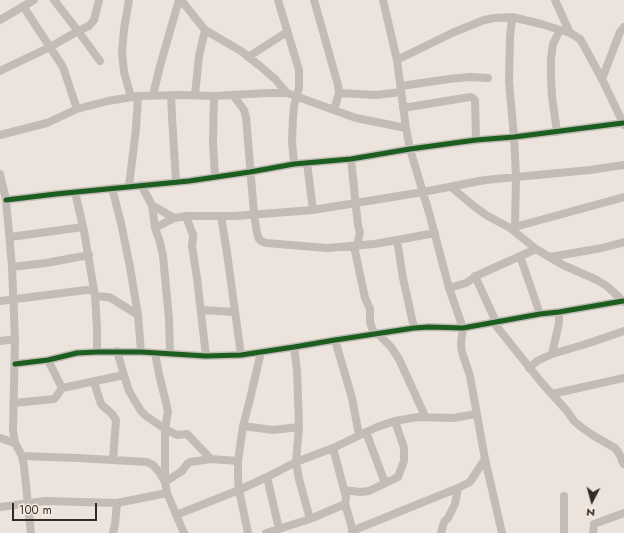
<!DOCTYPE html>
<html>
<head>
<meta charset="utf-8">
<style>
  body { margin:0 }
  #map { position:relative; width:624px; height:533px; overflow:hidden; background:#ebe3dc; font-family:Jost,sans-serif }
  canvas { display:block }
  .north { position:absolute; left:572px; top:481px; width:40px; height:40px; -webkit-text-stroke:3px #f9ede2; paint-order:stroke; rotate:186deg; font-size:11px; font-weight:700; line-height:16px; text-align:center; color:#332925 }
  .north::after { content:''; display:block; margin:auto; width:14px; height:18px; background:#332925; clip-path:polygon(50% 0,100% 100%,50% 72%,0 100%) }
  .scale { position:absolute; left:12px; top:503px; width:85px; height:18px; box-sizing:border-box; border:2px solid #332925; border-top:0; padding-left:5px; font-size:12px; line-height:14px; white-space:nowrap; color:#332925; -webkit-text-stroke:3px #f9ede2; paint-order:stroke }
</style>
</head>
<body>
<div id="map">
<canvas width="624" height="533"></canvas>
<div class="north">N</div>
<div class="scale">100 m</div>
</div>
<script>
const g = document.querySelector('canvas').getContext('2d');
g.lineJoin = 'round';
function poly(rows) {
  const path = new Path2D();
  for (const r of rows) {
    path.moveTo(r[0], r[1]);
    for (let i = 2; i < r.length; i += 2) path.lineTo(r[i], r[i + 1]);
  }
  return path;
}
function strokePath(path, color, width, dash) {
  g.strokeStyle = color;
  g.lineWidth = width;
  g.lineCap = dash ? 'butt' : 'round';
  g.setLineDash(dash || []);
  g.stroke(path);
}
strokePath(poly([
  [54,0,78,31,100,61],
  [129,0,124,29,122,52,124,72,131,97],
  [181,0,205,30,241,51,260,66,275,79,287,93,356,118,406,128],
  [278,0,299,70,299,88,294,106,293,118,292,141,294,164],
  [314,0,338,85,339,93,334,110],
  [383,0,397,60,406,128,410,149,430,216,449,288,463,328,461,344,462,352,470,376,485,459,502,533],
  [555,0,570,33],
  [23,6,63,67,77,109],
  [512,17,510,37,509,82,514,137,516,177,515,227],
  [0,20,34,0],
  [248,57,287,32],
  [397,60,452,33,484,20,494,18,512,17,541,24,570,33,580,39,583,44,602,79,624,125],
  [0,71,50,47,78,31,89,26,94,20,99,0],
  [602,79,620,32,624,27],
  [401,86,449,79,470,77,488,78],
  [339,93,376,95,401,92],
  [153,95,160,66,179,0],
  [171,95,172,117,176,182],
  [195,95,199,56,205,30],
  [233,95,244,110,246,117,254,214,257,233,259,239,261,241,266,243,327,248,374,244,397,240,435,233],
  [214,96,213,143,215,176],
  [403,108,470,97,473,98,475,100,476,140],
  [557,132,552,97,551,79,551,59,553,44,560,30],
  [0,135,47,123,77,109,108,101,138,96,181,95,214,96,267,93,287,93],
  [351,159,358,226,360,232,357,246],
  [307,163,313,210],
  [0,174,6,200,12,267,15,339,13,430,15,443,22,456,24,466,31,533],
  [141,185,152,205,155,228,160,242,163,256,169,319,170,354],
  [129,186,136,129,138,96],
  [451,187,475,207,486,215,510,228,536,249,563,265,597,280,608,287,624,302],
  [112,188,121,223,130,267,138,315,141,352],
  [75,192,84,231,95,296,97,327,97,352],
  [6,200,56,194,189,181,250,172,294,164,351,159,410,149,476,140,514,137,623,123],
  [152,205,174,218],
  [186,216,193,235,193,238,192,246,197,278,206,356],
  [221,216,227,253,241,355],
  [155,228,174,218,186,216,235,216,313,210,423,192,485,180,590,170,624,165],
  [511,228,624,197],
  [10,237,83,227],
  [397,240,403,278,414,328],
  [354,246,365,298,370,309,370,322,374,334],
  [520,256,540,314],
  [550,257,602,248,624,242],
  [12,267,46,263,89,255],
  [475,276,496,322],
  [449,288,466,283,478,275,536,249],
  [95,296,107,297,111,298,138,315],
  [0,301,94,289],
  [201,310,235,312],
  [494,323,541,382,567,411,574,421,581,427,594,436,615,448,618,452,621,457,622,461,624,464],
  [377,333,391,347,399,359,425,416],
  [335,340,352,398,359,435],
  [0,341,15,339],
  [294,347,297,370,299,427,296,462,299,479,310,519],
  [155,353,159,374,168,411,165,429,165,479],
  [552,354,559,323,559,312],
  [48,360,62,388],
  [15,364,48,360,77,353,97,352,141,352,206,356,241,355,294,347,335,340,414,328,429,327,463,328,540,314,559,312,623,301],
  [529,368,537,361,552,354,586,344,624,331],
  [124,375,129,391,141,411,146,416,165,429,177,435,187,434,211,459],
  [94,382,101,404,112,414,116,420,113,460],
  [552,394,624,378],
  [14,403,54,399,56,397,62,388,124,375,117,351],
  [243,426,273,430,299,427],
  [366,432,385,483],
  [0,438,15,443],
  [333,448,346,497,345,504,351,524,353,533],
  [22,456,78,458,147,462,153,465,160,473,165,482,167,493,184,533],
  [267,477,279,529],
  [165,482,182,471,188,463,190,462,211,459,238,461],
  [344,490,360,492,369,491,398,477,404,461,404,448,395,421],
  [0,507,45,501,117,503,167,493],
  [176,515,239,490,267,477,296,462,333,448,377,427,395,421,418,417,453,418,476,414],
  [352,531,458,488,470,482,485,459],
  [113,533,115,524,117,503],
  [248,533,239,490,238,479,238,461,243,426,250,399,261,352],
  [266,533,310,519,345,504],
  [441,533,444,522,448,518,455,504,458,488],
  [564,533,564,496],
  [593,533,594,524,624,513]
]), '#c3bbb6', 8);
strokePath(poly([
  [6,200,56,194,189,181,250,172,294,164,351,159,410,149,476,140,514,137,623,123],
  [15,364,48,360,77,353,97,352,141,352,206,356,241,355,294,347,335,340,414,328,429,327,463,328,540,314,559,312,623,301]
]), '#1b5e20', 5);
</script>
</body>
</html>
